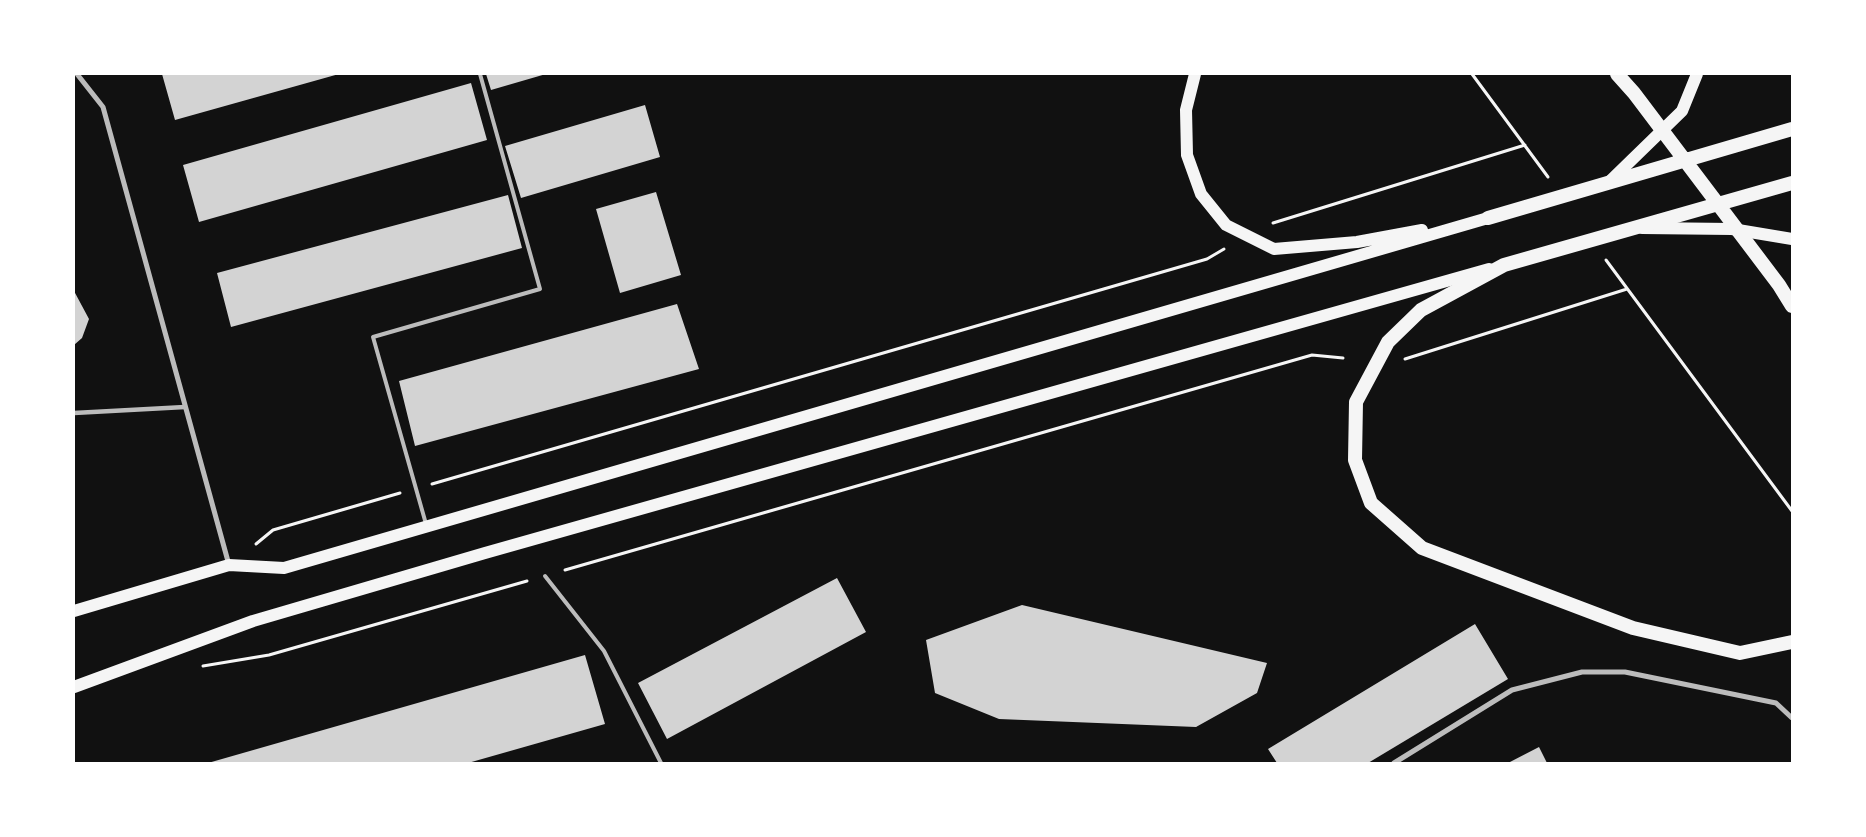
<!DOCTYPE html>
<html>
<head>
<meta charset="utf-8">
<style>
  body { margin:0 }
  #map { position:relative; width:1866px; height:837px; overflow:hidden; background:#111; font-family:"Exo 2",sans-serif }
  canvas { display:block }
  .frame { position:absolute; inset:0; border:75px solid #fff; pointer-events:none }
</style>
</head>
<body>
<div id="map">
<canvas width="1866" height="837"></canvas>
<div class="frame"></div>
</div>
<script>
const g = document.querySelector('canvas').getContext('2d');
g.lineJoin = 'round';
function paint(path, color) {
  g.fillStyle = color;
  g.fill(path, 'evenodd');
}
function poly(rows) {
  const path = new Path2D();
  for (const r of rows) {
    path.moveTo(r[0], r[1]);
    for (let i = 2; i < r.length; i += 2) path.lineTo(r[i], r[i + 1]);
  }
  return path;
}
function strokePath(path, color, width, dash) {
  g.strokeStyle = color;
  g.lineWidth = width;
  g.lineCap = dash ? 'butt' : 'round';
  g.setLineDash(dash || []);
  g.stroke(path);
}
paint(poly([
  [162,74,339,74,175,120],
  [486,74,546,74,491,90],
  [471,83,487,140,199,222,183,165],
  [645,105,660,157,521,198,505,146],
  [656,192,681,275,620,293,596,209],
  [508,195,522,248,231,327,217,273],
  [74,291,89,319,82,338,74,345],
  [677,304,699,369,415,446,399,381],
  [837,578,866,632,667,739,638,683],
  [1022,605,1267,663,1257,693,1196,727,999,719,935,693,926,640],
  [1475,624,1508,679,1368,763,1277,763,1268,749],
  [585,655,605,724,468,763,208,763],
  [1539,747,1547,763,1508,763]
]), '#d3d3d3');
strokePath(poly([
  [1472,74,1548,177],
  [1273,223,1525,145],
  [1606,260,1792,511],
  [1405,359,1627,289],
  [432,484,1207,259,1224,249],
  [256,544,273,530,400,493],
  [565,570,1312,355,1343,358],
  [203,666,269,655,527,581]
]), '#f5f5f5', 3);
strokePath(poly([
  [426,524,373,337,540,289,480,74],
  [545,576,604,651,661,763]
]), '#bcbcbc', 4);
strokePath(poly([
  [74,413,185,407]
]), '#bcbcbc', 4.5);
strokePath(poly([
  [77,74,103,107,229,565],
  [1394,763,1512,690,1582,672,1625,672,1776,703,1792,718]
]), '#bcbcbc', 5);
strokePath(poly([
  [1195,74,1186,110,1187,155,1201,194,1226,225,1274,249,1357,242,1422,230],
  [1608,183,1682,111,1697,74],
  [1642,228,1732,229,1792,239],
  [74,611,229,565,284,568,1488,218],
  [74,687,253,621,485,553,1489,269]
]), '#f5f5f5', 12);
strokePath(poly([
  [1617,74,1634,93,1779,285,1792,306],
  [1792,183,1504,265,1421,310,1388,342,1356,402,1355,460,1371,503,1422,548,1633,628,1740,653,1792,642],
  [1488,218,1792,129]
]), '#f5f5f5', 14);
</script>
</body>
</html>
